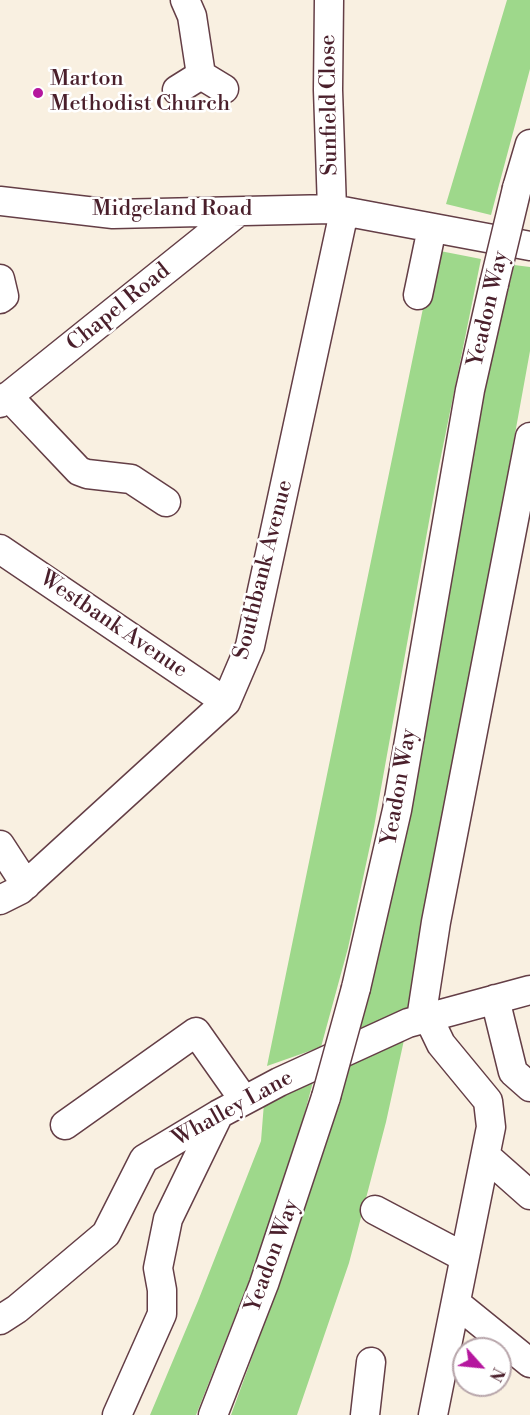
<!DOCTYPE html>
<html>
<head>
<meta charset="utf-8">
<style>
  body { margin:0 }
  #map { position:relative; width:530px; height:1415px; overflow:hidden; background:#f9f0e1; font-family:"Libre Bodoni",serif }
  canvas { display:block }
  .north { position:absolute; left:452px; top:1337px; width:60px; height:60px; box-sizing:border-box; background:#fff; border:2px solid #b7a5aa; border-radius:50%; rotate:117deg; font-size:16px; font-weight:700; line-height:24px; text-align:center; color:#4a1f2b }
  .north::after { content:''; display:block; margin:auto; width:21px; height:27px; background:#b5179e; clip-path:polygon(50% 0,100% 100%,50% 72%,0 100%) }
</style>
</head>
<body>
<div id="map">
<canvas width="530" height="1415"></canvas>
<div class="north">N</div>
</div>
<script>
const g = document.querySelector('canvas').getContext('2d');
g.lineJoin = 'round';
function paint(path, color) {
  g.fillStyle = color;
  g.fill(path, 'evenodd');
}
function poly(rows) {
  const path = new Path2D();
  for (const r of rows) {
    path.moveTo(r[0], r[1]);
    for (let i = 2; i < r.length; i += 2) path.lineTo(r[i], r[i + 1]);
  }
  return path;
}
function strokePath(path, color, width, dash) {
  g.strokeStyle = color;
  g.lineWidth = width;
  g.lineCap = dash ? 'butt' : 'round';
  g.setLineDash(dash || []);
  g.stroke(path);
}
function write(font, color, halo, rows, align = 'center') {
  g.font = font + ' "Libre Bodoni",serif';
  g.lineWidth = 5;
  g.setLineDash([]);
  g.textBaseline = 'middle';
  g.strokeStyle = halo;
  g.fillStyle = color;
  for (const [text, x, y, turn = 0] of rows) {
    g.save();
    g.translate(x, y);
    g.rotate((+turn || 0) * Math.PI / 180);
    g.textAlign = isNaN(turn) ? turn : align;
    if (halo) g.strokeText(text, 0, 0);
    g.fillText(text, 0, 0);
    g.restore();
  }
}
paint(poly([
  [507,0,530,0,530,69,491,215,446,204],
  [435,250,481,259,439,466,374,827,348,948,321,1047,267,1066],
  [514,265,530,267,530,351,410,1013,358,1035,390,902,466,483,487,379],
  [406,1031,386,1122,349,1263,297,1415,231,1415,284,1270,323,1153,353,1056],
  [314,1078,298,1138,253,1271,196,1415,150,1415,198,1301,261,1141,264,1103]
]), '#9ed88b');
const minor = poly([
  [185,0,192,16,201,75],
  [329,0,328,90,332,209],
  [201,75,224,89],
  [177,90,201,75],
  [517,188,530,144],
  [0,201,113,214,332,209,530,246],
  [0,279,4,296,0,299],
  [418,295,432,228],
  [8,396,79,471,87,474,131,479,166,502],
  [0,403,238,212],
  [0,549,226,702],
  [0,845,26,885],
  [0,900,20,890,226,702,250,646,344,212],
  [356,988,397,810,470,390,494,284],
  [495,999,513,1072,530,1087],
  [428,1017,441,1044,488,1101,491,1127,433,1415],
  [421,1019,436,922,530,437],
  [65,1125,196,1032,244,1100],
  [486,1156,530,1195],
  [375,1210,464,1257],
  [456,1303,530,1363],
  [0,1320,17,1309,106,1234,144,1159,219,1114,279,1082,408,1023,530,990],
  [117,1415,162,1314,162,1290,158,1268,168,1219,219,1114],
  [213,1415,264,1284,326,1097],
  [365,1415,371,1362]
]);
strokePath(minor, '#643e46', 31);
strokePath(minor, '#fff', 28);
const minorBridge = poly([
  [494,284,517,188],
  [326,1097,356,988]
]);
strokePath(minorBridge, '#643e46', 31, []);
strokePath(minorBridge, '#fff', 28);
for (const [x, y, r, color] of [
  [38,93,6,"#b5179e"]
]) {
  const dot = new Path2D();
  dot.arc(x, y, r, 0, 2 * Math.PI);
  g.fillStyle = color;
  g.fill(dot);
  strokePath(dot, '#fff', 2);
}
write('22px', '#4a1f2b', '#fff', [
  ["Marton",50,80],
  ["Methodist Church",50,105]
], 'left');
write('22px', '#4a1f2b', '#fff', [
  ["Sunfield Close",330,105,-91],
  ["Midgeland Road",172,210],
  ["Chapel Road",119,308,-39],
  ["Yeadon Way",489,309,-77],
  ["Southbank Avenue",264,570,-76],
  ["Westbank Avenue",113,625,34],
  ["Yeadon Way",400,787,-80],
  ["Whalley Lane",233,1109,-29],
  ["Yeadon Way",273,1256,-70]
]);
</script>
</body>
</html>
